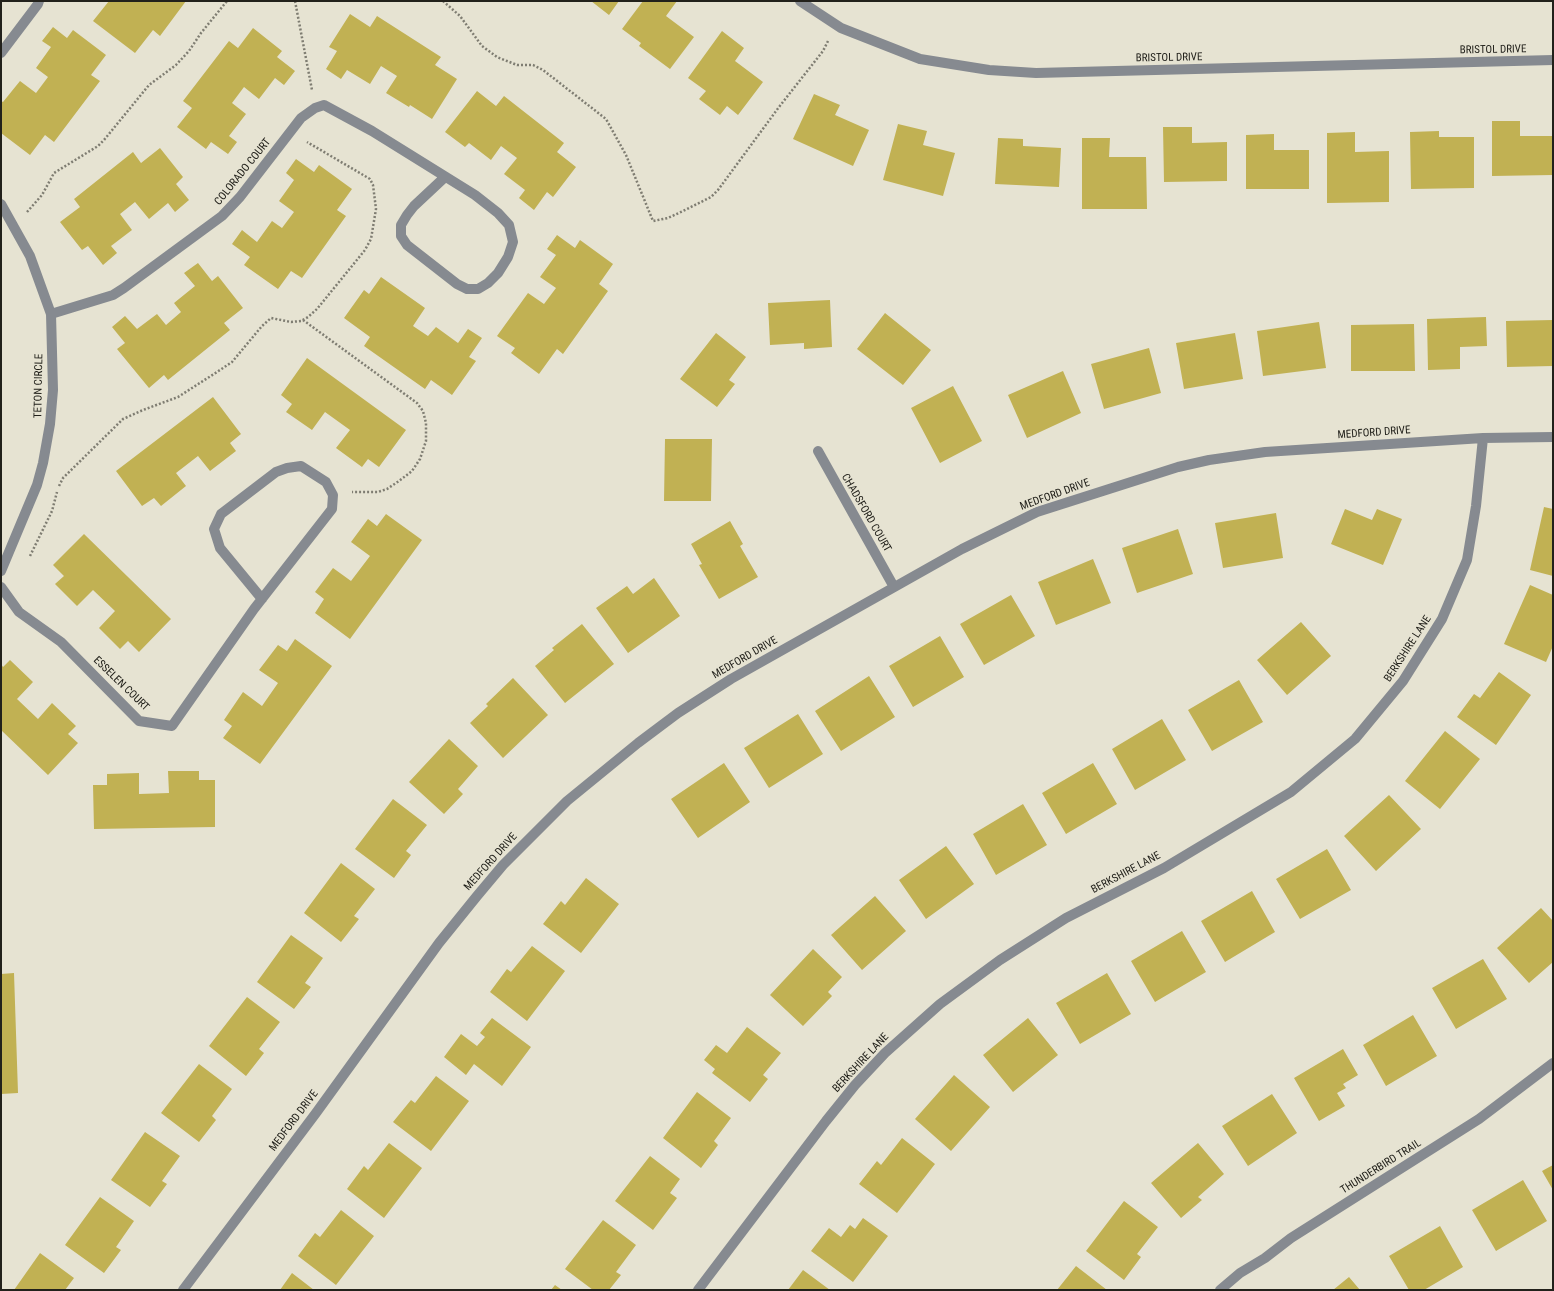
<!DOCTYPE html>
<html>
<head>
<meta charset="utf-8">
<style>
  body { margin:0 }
  #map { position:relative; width:1554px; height:1291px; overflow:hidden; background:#e6e3d2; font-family:"Roboto Condensed",sans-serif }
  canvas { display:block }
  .frame { position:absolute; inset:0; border:2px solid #22211b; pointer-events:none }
</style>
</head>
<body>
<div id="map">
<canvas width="1554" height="1291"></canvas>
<div class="frame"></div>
</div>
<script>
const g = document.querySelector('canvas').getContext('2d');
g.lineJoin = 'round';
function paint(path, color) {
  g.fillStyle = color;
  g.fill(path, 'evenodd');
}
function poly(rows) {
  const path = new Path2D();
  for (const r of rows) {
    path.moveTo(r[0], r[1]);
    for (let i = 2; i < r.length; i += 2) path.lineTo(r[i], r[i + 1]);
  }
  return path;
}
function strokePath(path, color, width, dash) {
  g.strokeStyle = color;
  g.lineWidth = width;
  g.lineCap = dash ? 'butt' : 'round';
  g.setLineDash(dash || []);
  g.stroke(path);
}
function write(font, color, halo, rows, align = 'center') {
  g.font = font + ' "Roboto Condensed",sans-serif';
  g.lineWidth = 4;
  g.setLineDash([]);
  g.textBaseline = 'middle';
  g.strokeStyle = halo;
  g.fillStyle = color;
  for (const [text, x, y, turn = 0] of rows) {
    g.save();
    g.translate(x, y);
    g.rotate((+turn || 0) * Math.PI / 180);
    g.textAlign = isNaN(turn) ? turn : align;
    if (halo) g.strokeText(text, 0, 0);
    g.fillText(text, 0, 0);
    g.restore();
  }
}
paint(poly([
  [109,1,186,1,160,36,153,30,135,53,93,21],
  [591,1,619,1,609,15],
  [643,1,677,1,666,16,694,37,670,69,639,46,641,43,622,29],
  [350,14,370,27,377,16,441,57,435,65,457,79,432,119,410,105,409,107,386,93,397,76,381,66,370,84,347,70,341,79,326,69,337,51,329,47],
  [53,27,67,38,73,30,106,55,91,75,100,81,54,142,45,135,30,155,1,133,1,101,3,102,20,81,36,93,48,77,36,68,51,47,42,41],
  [253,28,282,51,277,57,295,71,284,85,275,78,259,99,244,87,232,103,246,114,229,136,237,142,228,154,211,142,206,149,177,127,192,108,183,101,229,41,238,48],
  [722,31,744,48,735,61,763,82,738,115,727,106,720,115,699,99,706,91,688,78],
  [477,91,496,106,504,96,564,143,557,152,576,167,553,197,547,192,534,210,519,198,525,190,504,174,517,158,501,146,491,160,469,143,465,147,445,132],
  [814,94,840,105,835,115,869,130,853,166,793,139],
  [1492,121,1520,121,1520,136,1553,136,1553,175,1492,176],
  [898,124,927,131,923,145,955,153,943,196,883,180],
  [1163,127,1192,127,1192,143,1227,142,1227,181,1164,182],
  [1439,131,1439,137,1474,137,1474,188,1411,189,1410,132],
  [1355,132,1355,152,1389,151,1389,202,1327,203,1327,133],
  [1274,134,1274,150,1309,150,1309,189,1246,189,1246,135],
  [998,138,1023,139,1023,146,1061,148,1059,187,995,184],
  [1082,138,1110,138,1109,157,1146,157,1147,209,1082,209],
  [160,148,183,177,176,184,189,200,175,212,168,203,149,219,135,202,120,214,132,230,111,246,117,253,103,265,88,246,82,250,60,222,80,207,74,199,133,152,141,163],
  [296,159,314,172,319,165,352,189,337,210,346,216,302,278,291,271,278,289,244,265,250,257,232,244,242,230,257,242,272,221,282,228,294,212,279,201,294,180,286,173],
  [557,235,575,248,580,240,613,264,599,284,608,291,563,354,557,349,539,374,511,353,515,348,497,336,528,293,544,304,556,288,540,277,556,255,547,249],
  [198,263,212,281,218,276,243,308,224,323,230,330,168,380,164,375,149,388,117,349,125,343,112,327,125,316,137,329,157,314,166,325,181,312,174,303,195,286,184,273],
  [381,277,425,308,413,326,428,336,436,327,458,343,468,329,482,338,469,357,476,361,452,395,431,380,425,389,364,346,370,337,344,318,364,290,369,294],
  [830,300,832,347,804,349,804,343,770,345,768,303],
  [885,313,931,350,903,385,857,349],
  [1486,317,1487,346,1460,347,1460,369,1428,370,1427,319],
  [1553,320,1553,366,1507,367,1506,321],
  [1319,322,1326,368,1263,376,1257,331],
  [1414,324,1415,371,1351,371,1351,325],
  [716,333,746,357,729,380,735,384,717,407,680,379],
  [1235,333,1243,379,1184,389,1176,343],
  [1149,348,1161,393,1104,409,1091,364],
  [307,358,406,430,379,467,368,459,362,467,336,448,350,430,325,412,312,430,286,412,292,404,281,395],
  [1063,371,1081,413,1027,438,1008,395],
  [953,386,982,441,940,463,911,408],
  [213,397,241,434,230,443,236,451,210,471,198,456,176,473,186,486,161,506,154,498,142,506,116,471],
  [665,439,712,439,711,501,664,501],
  [1544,507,1553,509,1553,576,1530,570],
  [1345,509,1372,520,1377,509,1402,519,1383,565,1331,544],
  [1276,513,1283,558,1223,568,1215,523],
  [386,514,422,540,350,639,315,613,324,599,315,592,333,568,351,581,370,556,351,542,368,519,377,526],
  [730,521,743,544,740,546,758,577,719,599,699,565,702,564,691,544],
  [1178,529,1193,574,1137,593,1122,548],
  [84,534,171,619,139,652,128,641,120,649,99,628,115,611,93,590,77,606,55,584,64,576,53,565],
  [1093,559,1111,603,1056,625,1038,582],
  [654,578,680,616,628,653,596,608,627,586,633,594],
  [1530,585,1553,595,1553,646,1546,662,1504,644],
  [1011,595,1035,636,984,665,960,624],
  [1301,622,1331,656,1287,695,1257,660],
  [582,624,614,664,565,703,535,666,554,650,552,648],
  [940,636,964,677,913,707,889,666],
  [295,639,332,666,260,764,223,738,232,726,224,720,243,692,262,706,278,683,259,670,278,645,287,651],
  [10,660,33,682,17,699,38,719,52,703,76,726,68,734,78,743,48,775,1,730,1,664,3,667],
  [1499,672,1531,695,1496,745,1457,717,1474,694,1480,698],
  [869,676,895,717,841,751,815,711],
  [513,678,548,715,503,758,470,723,488,706,486,704],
  [1239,680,1263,722,1212,751,1188,710],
  [798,714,823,754,769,788,744,748],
  [1162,719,1186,760,1135,790,1112,749],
  [1445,731,1480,759,1440,809,1405,781],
  [449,739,478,766,458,789,463,794,444,814,409,782],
  [724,763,750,802,698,838,671,799],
  [1093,763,1117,804,1066,834,1042,793],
  [168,771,199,771,199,780,215,780,215,827,94,829,93,785,107,785,107,774,139,773,139,794,169,793],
  [1389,795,1421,829,1376,871,1344,836],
  [393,799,427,825,406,851,411,855,394,878,355,849],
  [1023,804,1047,845,996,875,973,834],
  [946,846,974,884,926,919,899,880],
  [1327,849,1351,890,1300,919,1276,879],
  [341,863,375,889,354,916,359,919,341,942,304,913],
  [586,878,619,904,581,953,543,924,561,901,565,905],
  [1252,891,1275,932,1225,962,1201,921],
  [875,896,906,931,862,970,831,935],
  [1541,908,1553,921,1553,962,1529,983,1497,948],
  [1182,931,1206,972,1155,1002,1131,961],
  [291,935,323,958,305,983,311,987,294,1009,257,982],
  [532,946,565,971,527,1021,490,992,507,969,511,972],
  [813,949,842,977,828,992,832,996,803,1026,770,995],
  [1483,959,1507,999,1456,1029,1432,988],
  [14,973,18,1093,1,1094,1,974],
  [1107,973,1131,1014,1080,1044,1056,1003],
  [247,997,280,1022,259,1049,264,1053,246,1076,209,1046],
  [1413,1015,1437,1056,1386,1086,1363,1045],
  [492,1018,531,1047,502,1086,474,1064,466,1075,444,1057,461,1034,477,1046,485,1037,480,1033],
  [1028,1018,1058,1055,1013,1092,983,1055],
  [747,1027,781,1053,763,1075,768,1079,750,1102,712,1073,715,1069,704,1060,716,1045,727,1053],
  [1343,1049,1358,1075,1343,1084,1346,1088,1337,1093,1345,1106,1319,1121,1294,1078],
  [199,1064,232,1089,212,1116,216,1120,199,1142,161,1113],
  [954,1075,990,1107,951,1151,915,1119],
  [436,1076,469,1101,431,1151,393,1122,411,1100,415,1103],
  [697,1092,731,1118,714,1141,718,1145,701,1168,663,1138],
  [1272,1094,1297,1133,1248,1166,1222,1126],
  [145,1132,180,1156,162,1181,167,1184,150,1207,111,1180],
  [902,1138,935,1164,897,1213,859,1184,877,1161,881,1165],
  [389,1143,422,1168,384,1218,347,1189,364,1166,368,1170],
  [1198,1143,1224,1174,1198,1197,1202,1200,1181,1218,1151,1183],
  [650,1156,680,1179,670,1193,677,1198,653,1230,615,1201],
  [1553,1165,1553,1190,1542,1171],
  [1523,1180,1547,1221,1496,1251,1472,1210],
  [100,1197,134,1221,116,1247,121,1250,104,1273,65,1245],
  [1124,1201,1158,1227,1137,1254,1141,1257,1124,1280,1086,1251],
  [341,1210,374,1236,336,1285,298,1256,315,1233,320,1237],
  [863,1218,888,1236,853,1282,811,1251,829,1228,841,1237,850,1225,855,1229],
  [603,1220,636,1245,616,1272,621,1275,609,1290,593,1290,565,1269],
  [1440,1226,1463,1267,1424,1290,1409,1290,1389,1256],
  [40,1253,74,1278,65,1290,14,1290],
  [1076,1266,1107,1290,1057,1290],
  [803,1270,830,1290,788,1290],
  [292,1273,314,1290,280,1290],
  [1349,1277,1360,1290,1333,1290],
  [555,1285,562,1290,551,1290]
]), '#c1b153');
strokePath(poly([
  [295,1,312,90],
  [443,1,460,16,482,46,497,57,517,65,533,65,543,70,606,119,626,155,653,221,668,218,683,211,711,197,718,190,779,107,823,51,828,41],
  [27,212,42,195,54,173,98,146,104,140,149,85,176,65,189,51,201,33,227,1],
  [303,320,417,403,423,411,426,423,426,441,420,459,412,471,399,481,387,489,378,492,352,492],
  [59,486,63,478,123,419,143,410,178,397,217,372,232,362,262,326,271,318,291,322,301,321,308,317,317,309,365,250,371,239,376,209,373,185,370,179,307,142],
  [30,556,52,511,57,492]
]), '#7f7d72', 2.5, [2, 2]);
strokePath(poly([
  [800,1,841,28,920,59,989,70,1036,73,1553,60],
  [1,53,38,4,39,1],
  [1,204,30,256,51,314,53,390,50,424,43,463,37,485,1,571],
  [51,314,113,295,124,288,222,216,240,197,301,118,315,108,324,105,372,131,475,195,498,213,509,225,513,242,508,257,498,273,488,283,478,289,467,289,457,284,407,245,401,236,401,225,407,215,414,206,445,177],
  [818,451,894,587],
  [1,587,19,612,61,642,139,721,172,726,254,609,332,509,333,495,326,482,301,466,287,468,276,472,221,514,214,529,220,548,262,599],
  [183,1290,316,1113,439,943,477,896,503,865,567,801,638,743,678,713,731,679,962,549,1037,512,1178,467,1209,460,1265,452,1483,438,1553,437],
  [698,1290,826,1121,855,1085,885,1053,940,1004,1000,960,1066,918,1164,868,1291,792,1355,739,1403,681,1442,619,1467,560,1476,506,1483,438],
  [1220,1290,1240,1273,1265,1258,1291,1238,1479,1119,1553,1063]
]), '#868a90', 10);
write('11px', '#22211b', '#e6e3d2', [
  ["BRISTOL DRIVE",1493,50,-1],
  ["BRISTOL DRIVE",1169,58,-1],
  ["COLORADO COURT",243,172,-51],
  ["TETON CIRCLE",39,386,-89],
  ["MEDFORD DRIVE",1374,433,-4],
  ["MEDFORD DRIVE",1055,495,-20],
  ["CHADSFORD COURT",866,513,60],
  ["BERKSHIRE LANE",1408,649,-57],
  ["MEDFORD DRIVE",745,658,-30],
  ["ESSELEN COURT",121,684,44],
  ["MEDFORD DRIVE",491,862,-48],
  ["BERKSHIRE LANE",1126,873,-28],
  ["BERKSHIRE LANE",861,1063,-47],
  ["MEDFORD DRIVE",294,1121,-53],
  ["THUNDERBIRD TRAIL",1381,1167,-32]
]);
</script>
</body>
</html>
